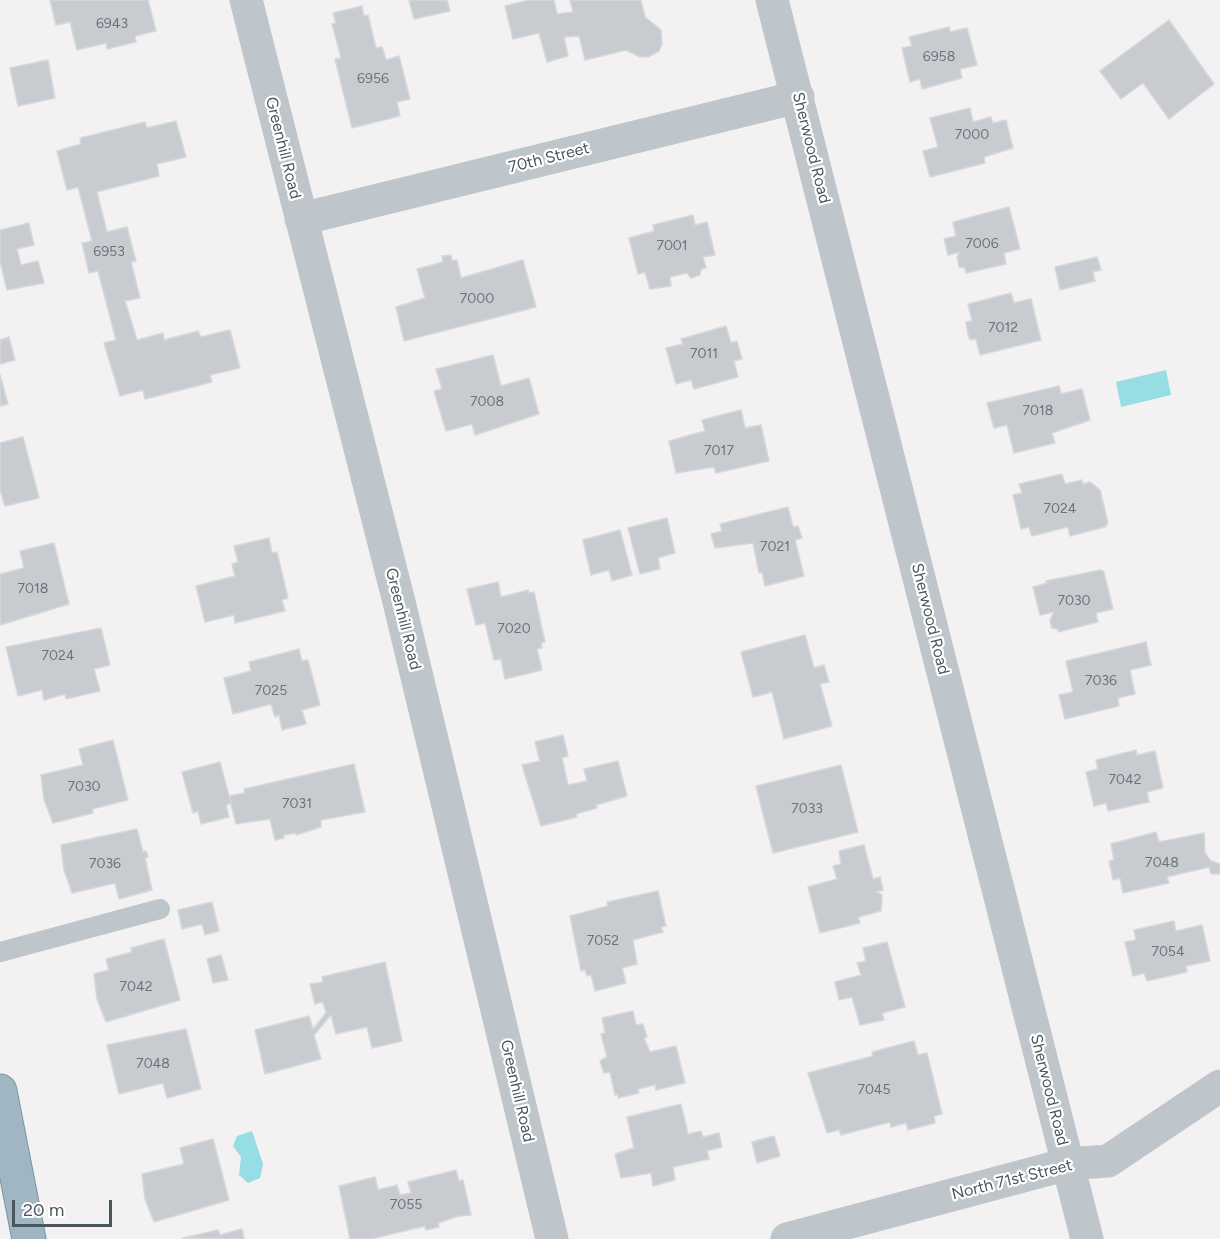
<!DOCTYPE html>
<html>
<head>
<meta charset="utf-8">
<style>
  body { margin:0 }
  #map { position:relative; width:1220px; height:1239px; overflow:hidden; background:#f3f1f1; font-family:Figtree,sans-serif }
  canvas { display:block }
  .scale { position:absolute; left:12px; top:1200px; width:100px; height:27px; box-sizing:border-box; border:3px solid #4a565c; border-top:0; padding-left:8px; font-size:18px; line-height:21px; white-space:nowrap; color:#4a565c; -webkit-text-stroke:4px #fff; paint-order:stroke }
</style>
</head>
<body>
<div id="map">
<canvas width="1220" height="1239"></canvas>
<div class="scale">20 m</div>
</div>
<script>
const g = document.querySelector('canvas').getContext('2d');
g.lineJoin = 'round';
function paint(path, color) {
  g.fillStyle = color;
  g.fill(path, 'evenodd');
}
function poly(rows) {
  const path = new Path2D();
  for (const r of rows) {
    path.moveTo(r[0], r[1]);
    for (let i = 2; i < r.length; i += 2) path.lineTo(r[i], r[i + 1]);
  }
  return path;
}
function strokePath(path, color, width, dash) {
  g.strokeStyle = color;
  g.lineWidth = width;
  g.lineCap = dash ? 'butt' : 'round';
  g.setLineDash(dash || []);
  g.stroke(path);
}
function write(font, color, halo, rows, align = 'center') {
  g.font = font + ' Figtree,sans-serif';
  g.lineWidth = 4.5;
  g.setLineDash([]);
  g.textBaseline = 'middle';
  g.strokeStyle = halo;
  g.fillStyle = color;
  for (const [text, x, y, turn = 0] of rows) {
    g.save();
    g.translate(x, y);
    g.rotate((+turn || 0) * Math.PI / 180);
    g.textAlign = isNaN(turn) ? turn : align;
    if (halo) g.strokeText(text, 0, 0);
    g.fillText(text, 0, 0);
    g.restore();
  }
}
paint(poly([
  [1166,370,1171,395,1121,407,1116,382],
  [252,1131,263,1164,260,1178,248,1183,239,1175,241,1157,233,1146,237,1136]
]), '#96dde4');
const building = poly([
  [50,0,148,0,156,31,135,36,136,42,107,49,106,43,77,50,70,22,56,25,50,0],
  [409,0,447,0,450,11,414,19,409,0],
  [529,0,554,0,557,14,573,12,570,0,641,0,645,17,661,30,662,44,659,51,648,57,640,57,626,50,585,60,579,36,564,37,568,56,547,62,539,33,513,39,505,6,529,0],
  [362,6,364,16,368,15,376,48,382,47,386,60,399,56,410,99,397,102,400,116,352,128,335,59,341,58,332,24,336,23,333,13,362,6],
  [1169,20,1214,84,1169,119,1143,83,1121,99,1100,71,1169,20],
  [949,27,950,32,967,28,977,65,960,69,962,78,922,89,920,79,910,82,902,48,912,46,909,37,949,27],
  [48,60,55,98,18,106,10,68,48,60],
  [970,108,973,122,991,117,993,123,1006,120,1013,148,984,157,985,163,930,177,923,151,938,147,930,118,970,108],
  [176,121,186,157,157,164,159,176,97,192,107,232,127,227,136,261,131,262,140,298,125,301,137,340,163,333,164,340,198,331,201,337,230,330,240,368,210,375,212,382,145,399,143,390,120,396,104,343,116,340,98,271,89,273,82,243,92,241,78,187,67,190,57,151,81,144,80,138,145,122,147,128,176,121],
  [1009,207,1020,249,1004,253,1006,264,966,273,965,268,959,267,957,257,960,252,948,255,944,239,956,236,953,222,1009,207],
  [693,215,695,225,707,222,715,255,703,257,706,268,701,269,700,275,691,278,687,273,670,277,671,286,650,289,645,272,638,274,629,238,654,231,653,225,693,215],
  [29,223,34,245,17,249,21,265,38,261,44,283,7,290,0,261,0,230,29,223],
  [451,255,452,261,457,260,461,278,523,260,536,307,404,341,396,307,425,298,417,269,443,262,442,256,451,255],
  [1097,257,1101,270,1093,272,1095,281,1060,290,1055,267,1097,257],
  [1011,293,1014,303,1031,299,1041,340,980,355,976,339,970,340,968,334,966,322,972,321,968,304,1011,293],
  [726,326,731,343,737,341,742,359,734,361,738,377,694,389,691,380,676,384,666,348,683,344,681,339,726,326],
  [9,337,15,360,0,364,0,340,9,337],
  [493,355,501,386,529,378,539,414,475,435,472,424,446,431,434,391,442,389,436,369,493,355],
  [0,375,8,404,0,406,0,375],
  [1059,386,1061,394,1082,389,1090,420,1052,433,1055,443,1014,453,1007,425,994,428,987,403,1059,386],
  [741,410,745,428,761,425,769,461,716,473,714,467,676,473,669,441,705,431,702,420,741,410],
  [23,437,39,498,5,506,0,490,0,443,23,437],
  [1062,474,1065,484,1082,480,1083,484,1090,482,1100,490,1108,523,1105,527,1070,536,1068,527,1032,536,1029,527,1021,529,1013,495,1022,493,1019,484,1062,474],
  [788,507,793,527,798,526,802,538,795,540,804,576,765,586,762,572,759,573,753,543,715,548,711,534,722,531,720,524,788,507],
  [667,518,675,553,658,558,660,569,640,574,628,528,667,518],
  [620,530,632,575,612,581,609,570,591,575,583,540,620,530],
  [269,538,272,553,277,552,288,598,282,600,285,611,235,623,234,615,205,622,196,586,235,576,232,564,238,562,234,546,269,538],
  [54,543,69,604,0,625,0,574,24,568,20,551,54,543],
  [1101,570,1104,572,1113,609,1096,613,1098,622,1058,632,1058,629,1052,628,1050,620,1054,612,1040,615,1033,587,1047,583,1046,581,1101,570],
  [498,582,501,597,528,590,529,593,534,592,545,642,541,643,542,648,537,649,542,670,505,679,501,659,494,660,485,623,476,625,467,589,498,582],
  [101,628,110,665,94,669,100,691,66,699,65,694,44,700,42,690,18,696,6,647,101,628],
  [805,635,814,668,824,665,829,682,820,684,832,726,784,739,772,692,753,697,741,652,805,635],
  [1146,642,1151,665,1130,670,1135,694,1118,698,1119,706,1065,719,1059,695,1073,692,1066,661,1146,642],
  [299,649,302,661,308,660,320,705,302,710,306,724,282,730,279,715,275,717,271,704,233,714,224,678,251,671,249,662,299,649],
  [563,735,568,756,562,758,568,785,587,781,584,769,618,761,627,796,596,805,597,808,576,814,577,817,541,826,522,765,540,761,535,742,563,735],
  [113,740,128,800,92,809,93,813,53,823,44,800,41,775,83,765,79,749,113,740],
  [1136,750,1137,755,1155,751,1163,788,1147,792,1149,802,1108,811,1106,803,1094,806,1086,772,1098,769,1096,760,1136,750],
  [220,762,231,803,226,805,229,817,201,824,198,811,193,813,182,772,220,762],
  [354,764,365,812,321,820,321,827,296,835,296,833,284,835,284,838,275,840,270,819,236,824,229,796,245,793,244,789,354,764],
  [841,765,858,832,773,853,756,786,841,765],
  [137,829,143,852,146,851,148,857,145,858,152,890,119,899,115,883,72,893,64,870,61,845,137,829],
  [1156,832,1159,842,1204,833,1205,853,1211,861,1220,864,1220,874,1211,874,1209,867,1167,877,1169,883,1123,893,1120,878,1113,880,1109,861,1114,860,1111,844,1156,832],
  [864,845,873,879,880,877,883,890,876,892,882,895,881,911,858,917,860,923,820,933,808,887,837,879,833,866,841,864,839,851,864,845],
  [658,891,666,926,661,927,663,932,633,940,637,964,622,968,626,983,595,991,591,975,587,976,585,970,581,971,570,916,608,906,607,902,658,891],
  [212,902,219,931,205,935,202,924,182,929,178,910,212,902],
  [1174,921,1176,931,1202,925,1210,961,1186,966,1187,972,1147,981,1144,973,1133,976,1125,942,1136,940,1134,930,1174,921],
  [164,939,180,1000,106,1022,97,999,94,974,109,970,106,959,132,952,131,948,164,939],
  [887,942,905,1007,882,1013,884,1020,860,1025,852,997,839,1000,835,982,861,975,857,963,866,961,863,948,887,942],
  [221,955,228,980,213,983,207,959,221,955],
  [385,962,402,1041,372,1048,367,1027,336,1034,331,1015,314,1035,321,1059,265,1074,255,1030,309,1016,313,1029,326,1013,323,1002,315,1004,310,984,323,982,322,977,385,962],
  [633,1011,636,1025,643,1024,647,1037,644,1038,650,1052,676,1046,685,1083,656,1090,655,1085,638,1089,639,1093,618,1098,618,1094,615,1095,610,1072,604,1073,600,1061,607,1057,601,1034,605,1033,602,1018,633,1011],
  [186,1029,201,1089,167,1098,163,1083,119,1094,107,1045,186,1029],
  [914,1041,918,1055,927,1053,942,1114,934,1116,935,1123,908,1130,906,1123,891,1127,890,1122,841,1135,839,1130,827,1133,808,1073,873,1056,872,1052,914,1041],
  [681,1104,688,1134,701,1131,703,1137,719,1133,722,1147,707,1151,709,1159,673,1167,675,1180,653,1186,651,1173,621,1178,615,1154,634,1148,627,1117,681,1104],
  [774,1136,780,1156,757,1163,752,1142,774,1136],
  [213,1139,229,1200,154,1222,145,1199,142,1174,184,1164,180,1148,213,1139],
  [456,1170,459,1181,463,1180,471,1215,459,1216,438,1223,439,1227,426,1230,425,1226,371,1239,350,1239,339,1186,375,1177,378,1190,397,1185,400,1195,411,1193,408,1182,456,1170],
  [242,1229,244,1239,183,1238,218,1230,220,1235,242,1229]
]);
paint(building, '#c8ccd0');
strokePath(building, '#d5d8db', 1.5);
const trunk = poly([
  [0,1091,29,1239]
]);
strokePath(trunk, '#7994a6', 35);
strokePath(poly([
  [0,952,160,909]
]), '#bec6cc', 20);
strokePath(poly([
  [246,0,399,602,552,1239],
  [772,0,1087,1239],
  [301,219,798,97],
  [787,1239,1068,1164,1108,1161,1220,1086]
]), '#bec6cc', 33);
strokePath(trunk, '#a0b6c3', 33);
write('14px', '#6a7479', null, [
  ["6943",112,24],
  ["6958",939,57],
  ["6956",373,79],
  ["7000",972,135],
  ["7006",982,244],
  ["7001",672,246],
  ["6953",109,252],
  ["7000",477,299],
  ["7012",1003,328],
  ["7011",704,354],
  ["7008",487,402],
  ["7018",1038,411],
  ["7017",719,451],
  ["7024",1060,509],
  ["7021",775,547],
  ["7018",33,589],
  ["7030",1074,601],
  ["7020",514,629],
  ["7024",58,656],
  ["7036",1101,681],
  ["7025",271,691],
  ["7042",1125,780],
  ["7030",84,787],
  ["7031",297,804],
  ["7033",807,809],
  ["7048",1162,863],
  ["7036",105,864],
  ["7052",603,941],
  ["7054",1168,952],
  ["7042",136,987],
  ["7048",153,1064],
  ["7045",874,1090],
  ["7055",406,1205]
]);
write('16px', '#4a565c', '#fff', [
  ["Greenhill Road",283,148,76],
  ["Sherwood Road",811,148,76],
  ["70th Street",549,158,-14],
  ["Greenhill Road",403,619,76],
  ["Sherwood Road",930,619,76],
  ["Sherwood Road",1049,1090,76],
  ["Greenhill Road",517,1091,77],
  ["North 71st Street",1012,1180,-14]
]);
</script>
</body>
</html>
